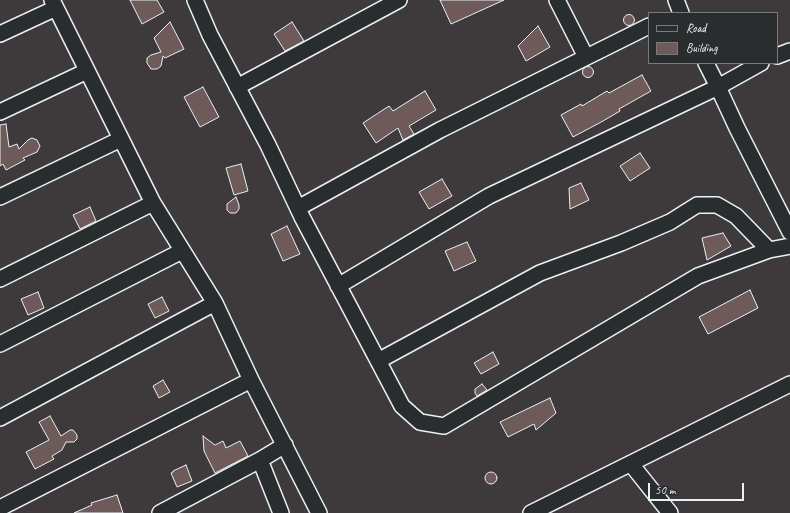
<!DOCTYPE html>
<html>
<head>
<meta charset="utf-8">
<style>
  body { margin:0 }
  #map { position:relative; width:790px; height:513px; overflow:hidden; background:#3e3a3b; font-family:Caveat,sans-serif }
  canvas { display:block }
  .legend { position:absolute; left:648px; top:12px; width:130px; height:52px; box-sizing:border-box; background:#2a2d2e; border:1px solid #767b7f; margin:0; padding:5px 7px; list-style:none; font-size:12px; color:#e8f1f8 }
  .legend li { display:flex; align-items:center; gap:8px; height:20px }
  .legend b { width:20px; border:1px solid #767b7f }
  .scale { position:absolute; left:648px; top:483px; width:96px; height:18px; box-sizing:border-box; border:2px solid #e8f1f8; border-top:0; padding-left:5px; font-size:12px; line-height:14px; white-space:nowrap; color:#e8f1f8; -webkit-text-stroke:3px #2a2d2e; paint-order:stroke }
</style>
</head>
<body>
<div id="map">
<canvas width="790" height="513"></canvas>
<ul class="legend">
<li><b style="height:5px;background:#2a2d2e"></b>Road</li>
<li><b style="height:11px;background:#6d5a59"></b>Building</li>
</ul>
<div class="scale">50 m</div>
</div>
<script>
const g = document.querySelector('canvas').getContext('2d');
g.lineJoin = 'round';
function paint(path, color) {
  g.fillStyle = color;
  g.fill(path, 'evenodd');
}
function poly(rows) {
  const path = new Path2D();
  for (const r of rows) {
    if (r.length === 3) {
      path.moveTo(r[0] + r[2], r[1]);
      path.arc(r[0], r[1], r[2], 0, 2 * Math.PI);
      continue;
    }
    path.moveTo(r[0], r[1]);
    for (let i = 2; i < r.length; i += 2) path.lineTo(r[i], r[i + 1]);
  }
  return path;
}
function strokePath(path, color, width, dash) {
  g.strokeStyle = color;
  g.lineWidth = width;
  g.lineCap = dash ? 'butt' : 'round';
  g.setLineDash(dash || []);
  g.stroke(path);
}
const building = poly([
  [130,0,157,0,164,12,142,24,130,0],
  [440,0,504,0,451,24,440,0],
  [629,20,5.5],
  [170,22,184,49,165,58,163,56,161,66,157,69,151,69,147,63,147,58,151,55,161,52,154,38,170,22],
  [292,22,304,41,285,51,274,34,292,22],
  [538,26,550,47,526,61,518,46,538,26],
  [588,72,5.5],
  [642,75,651,91,619,109,620,111,603,121,573,137,561,115,581,104,582,106,607,91,609,93,642,75],
  [203,87,219,117,200,127,184,97,203,87],
  [425,91,436,110,409,126,414,134,403,140,398,128,376,143,363,123,389,106,393,111,425,91],
  [6,124,9,147,17,144,19,149,28,140,32,138,37,140,40,146,37,152,23,158,25,160,6,170,3,164,0,166,0,125,6,124],
  [640,153,650,168,630,181,620,166,640,153],
  [241,164,248,191,234,195,226,168,241,164],
  [442,179,452,196,429,209,419,192,442,179],
  [581,183,589,200,570,209,569,188,581,183],
  [236,197,239,205,239,209,236,213,230,213,227,210,227,204,236,197],
  [90,207,96,221,80,229,73,215,90,207],
  [287,226,300,254,283,261,271,234,287,226],
  [723,233,731,246,707,260,702,238,723,233],
  [467,242,476,261,454,271,445,251,467,242],
  [750,290,758,308,708,334,699,317,750,290],
  [38,292,44,308,28,315,21,299,38,292],
  [162,297,169,311,155,318,148,304,162,297],
  [493,352,499,364,481,374,474,363,493,352],
  [163,380,170,392,159,398,153,386,163,380],
  [482,384,487,390,477,396,475,393,475,389,482,384],
  [550,398,556,413,536,430,534,424,508,437,500,422,550,398],
  [50,416,61,436,70,430,73,430,77,435,77,439,74,442,66,442,62,450,52,456,54,459,35,469,26,452,49,440,39,422,50,416],
  [203,436,215,445,223,441,226,448,240,441,248,456,215,473,204,451,203,436],
  [186,465,192,481,177,487,171,473,173,472,173,471,186,465],
  [491,478,6],
  [117,495,123,513,74,513,92,505,91,503,117,495]
]);
paint(building, '#6d5a59');
strokePath(building, '#e8f1f8', 1);
const minor = poly([
  [52,0,153,203,215,303,251,380,319,513],
  [195,0,210,35,268,145,302,217,402,406,420,422,444,426,698,276,769,250,790,246],
  [557,0,586,57],
  [676,0,681,13],
  [0,34,56,8],
  [777,56,790,51],
  [706,63,718,87,761,63],
  [237,87,399,0],
  [0,112,87,71],
  [0,197,121,139],
  [298,208,440,130,649,26],
  [0,279,153,203],
  [338,286,489,196,718,87,737,128,790,232],
  [0,344,182,251],
  [378,361,540,273,621,243,670,222,697,205,717,205,736,216,769,250],
  [0,418,215,303],
  [260,460,281,513],
  [631,464,670,513],
  [0,508,251,380],
  [160,513,260,460,285,445],
  [531,513,790,384]
]);
strokePath(minor, '#e8f1f8', 18);
strokePath(minor, '#2a2d2e', 15);
</script>
</body>
</html>
